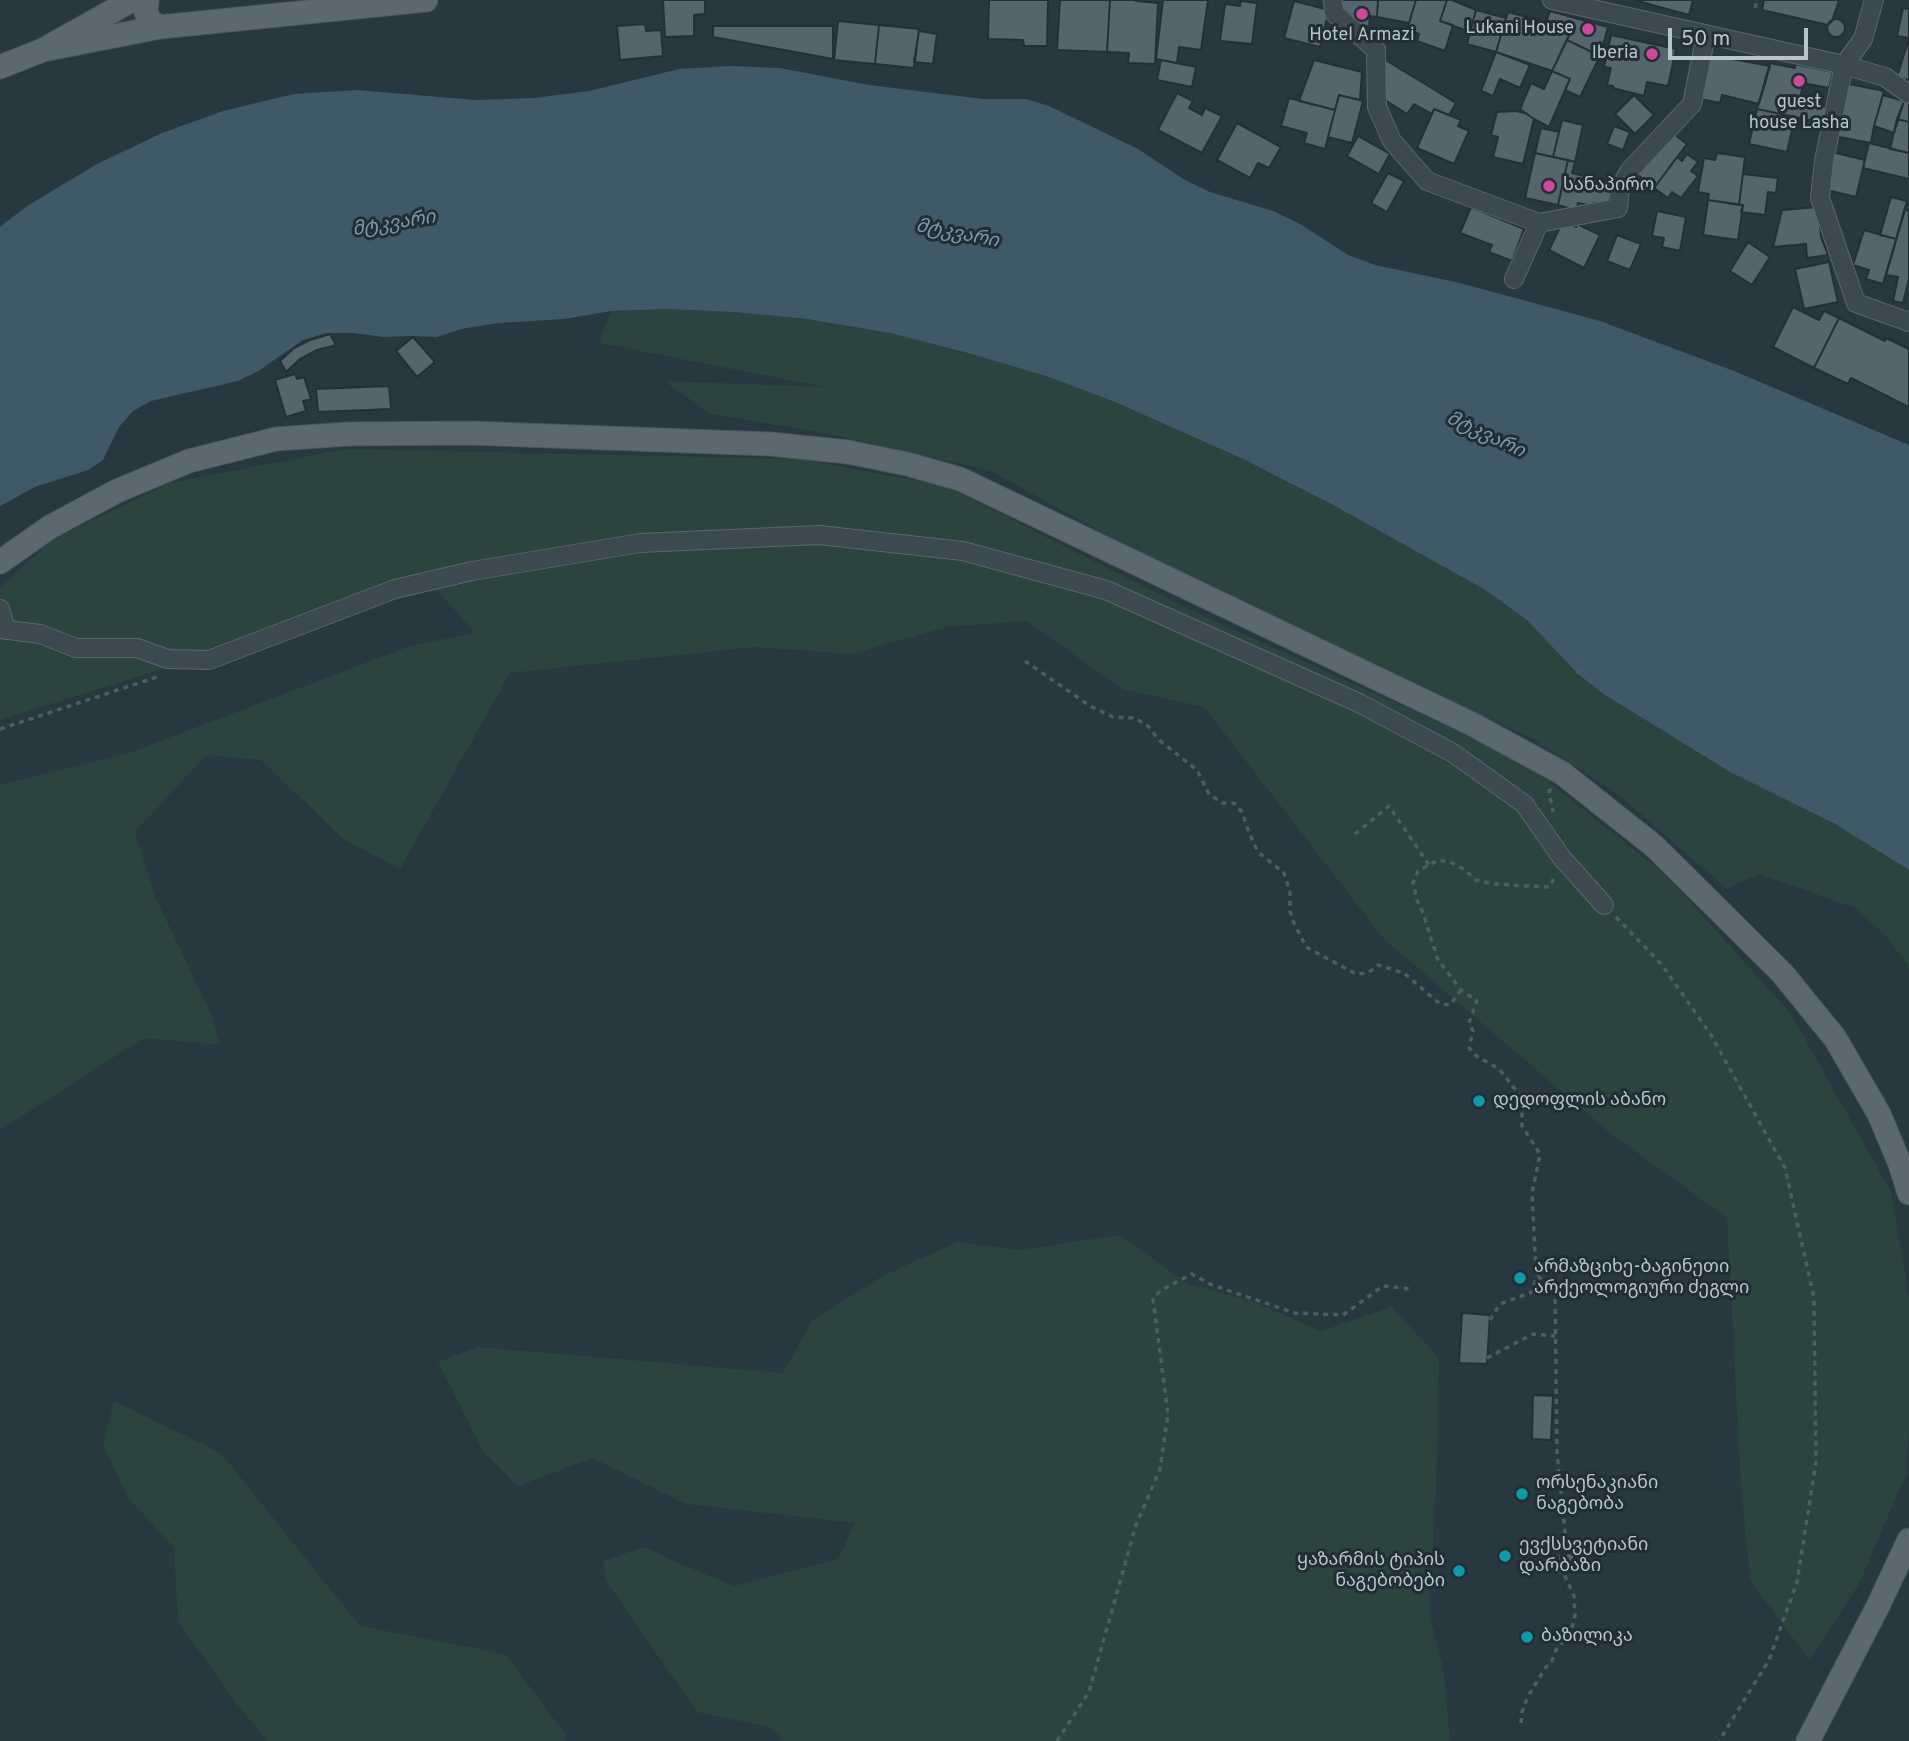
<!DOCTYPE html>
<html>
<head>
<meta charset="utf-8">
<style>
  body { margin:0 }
  #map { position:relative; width:1909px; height:1741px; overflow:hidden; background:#283840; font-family:Overpass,sans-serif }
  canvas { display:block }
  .scale { position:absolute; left:1668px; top:28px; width:140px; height:32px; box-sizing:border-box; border:4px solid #b9c4cb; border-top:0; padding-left:9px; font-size:21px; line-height:24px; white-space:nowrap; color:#b9c4cb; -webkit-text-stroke:5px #212e36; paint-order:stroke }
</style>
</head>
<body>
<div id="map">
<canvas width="1909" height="1741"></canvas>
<div class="scale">50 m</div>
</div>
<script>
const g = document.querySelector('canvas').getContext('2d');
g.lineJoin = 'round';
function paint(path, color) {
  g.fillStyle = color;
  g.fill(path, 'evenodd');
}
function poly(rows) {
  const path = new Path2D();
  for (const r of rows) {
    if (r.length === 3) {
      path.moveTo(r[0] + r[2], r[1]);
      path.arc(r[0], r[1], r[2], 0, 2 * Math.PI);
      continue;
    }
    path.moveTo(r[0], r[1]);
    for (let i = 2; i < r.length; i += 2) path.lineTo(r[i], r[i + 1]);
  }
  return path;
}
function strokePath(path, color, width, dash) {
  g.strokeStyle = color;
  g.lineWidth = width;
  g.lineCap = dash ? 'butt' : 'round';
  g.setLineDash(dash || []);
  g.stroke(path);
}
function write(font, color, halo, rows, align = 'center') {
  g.font = font + ' Overpass,"Noto Sans Georgian",sans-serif';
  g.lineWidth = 6;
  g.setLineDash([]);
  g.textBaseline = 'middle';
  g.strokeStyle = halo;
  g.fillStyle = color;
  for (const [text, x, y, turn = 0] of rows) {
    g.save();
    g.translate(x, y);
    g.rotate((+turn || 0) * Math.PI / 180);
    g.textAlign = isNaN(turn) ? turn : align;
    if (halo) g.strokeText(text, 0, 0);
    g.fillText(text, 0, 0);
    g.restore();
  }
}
paint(poly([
  [667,309,734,312,807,319,890,333,968,353,1046,376,1115,402,1243,459,1335,506,1487,591,1528,621,1578,674,1605,695,1730,772,1835,824,1909,870,1909,967,1888,938,1855,908,1759,874,1727,889,1618,794,1529,737,1173,572,991,471,830,434,711,414,664,381,825,387,599,343,611,311],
  [346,449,800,459,946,486,1186,608,1458,731,1528,765,1666,875,1791,1014,1891,1192,1909,1298,1909,1434,1906,1474,1859,1584,1809,1660,1750,1580,1741,1487,1727,1218,1609,1132,1384,939,1204,707,1122,689,1027,621,947,627,851,654,755,647,510,673,400,869,345,840,261,760,206,755,135,832,156,899,211,1013,220,1045,144,1038,0,1130,0,785,129,753,410,646,475,633,432,584,0,720,0,587,53,539,170,483],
  [1120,1235,1188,1284,1252,1301,1321,1331,1392,1307,1439,1358,1436,1489,1429,1614,1443,1667,1450,1741,785,1741,769,1727,697,1712,606,1581,603,1561,645,1547,669,1559,734,1586,838,1559,855,1523,686,1504,593,1458,518,1486,484,1453,438,1362,478,1347,783,1373,812,1321,881,1277,957,1242,1019,1250],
  [114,1401,221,1453,360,1626,505,1654,565,1734,565,1741,267,1741,236,1703,178,1621,174,1548,127,1496,103,1444]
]), '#2b4440');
paint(poly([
  [729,66,780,68,869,85,983,99,1026,99,1049,106,1138,149,1185,180,1210,192,1273,211,1300,224,1348,255,1375,265,1460,283,1600,321,1734,371,1909,445,1909,870,1835,824,1730,772,1605,695,1578,674,1528,621,1487,591,1335,506,1243,459,1115,402,1046,376,968,353,890,333,807,319,734,312,667,309,611,311,564,319,498,323,461,329,437,337,410,336,383,337,354,333,327,333,303,340,260,370,238,381,151,401,133,411,119,427,103,460,88,470,35,487,0,506,0,227,27,206,97,164,162,133,223,111,294,94,357,90,475,100,534,98,589,91,679,69]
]), '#3f5968');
const building = poly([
  [663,0,705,0,705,14,694,15,694,36,665,37,663,0],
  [989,0,1048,0,1047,46,1024,46,1023,40,988,39,989,0],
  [1060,0,1110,0,1107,52,1057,50,1060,0],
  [1110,0,1136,0,1136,1,1158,3,1155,64,1128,63,1129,53,1107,52,1110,0],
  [1163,0,1208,0,1201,50,1179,47,1177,63,1156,59,1163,0],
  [1340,0,1378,0,1377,17,1370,16,1369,27,1346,20,1347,12,1339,10,1340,0],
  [1378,0,1416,0,1409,23,1377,17,1378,0],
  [1416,0,1447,0,1440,21,1453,25,1445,51,1417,41,1419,34,1407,30,1416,0],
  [1447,0,1452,0,1476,10,1470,32,1440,21,1447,0],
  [1634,0,1693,0,1689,15,1634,0],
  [1764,0,1839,0,1832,21,1828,25,1762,10,1764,0],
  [1241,1,1257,3,1252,44,1220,41,1225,4,1240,6,1241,1],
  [1294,1,1329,10,1320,47,1284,38,1294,1],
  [1903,8,1909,9,1909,38,1897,36,1903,8],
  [1476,10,1506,18,1496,52,1467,44,1476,10],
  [1550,11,1608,27,1600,56,1567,40,1572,29,1546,22,1550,11],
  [1508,12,1572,29,1552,71,1496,52,1508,12],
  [1836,28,9],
  [838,21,879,25,875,64,834,60,838,21],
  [645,24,646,31,661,30,663,56,620,60,617,26,645,24],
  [879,25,919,29,914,68,875,64,879,25],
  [713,26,833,26,833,59,713,37,713,26],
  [919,31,937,34,933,64,914,62,919,31],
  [1611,35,1676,49,1668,86,1647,82,1644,96,1613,88,1613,86,1607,85,1611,68,1604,67,1611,35],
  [1909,38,1909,80,1897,77,1909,38],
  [1567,40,1600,56,1580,97,1565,90,1570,79,1552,71,1567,40],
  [1496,52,1530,65,1520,88,1500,79,1493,96,1481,91,1496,52],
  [1710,55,1770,66,1759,104,1722,95,1720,103,1701,99,1710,55],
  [1384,59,1456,103,1449,115,1434,109,1432,114,1414,104,1407,114,1382,98,1384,59],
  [1161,60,1196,67,1192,87,1157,80,1161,60],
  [1314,60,1362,72,1360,100,1339,95,1335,110,1299,101,1314,60],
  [1770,63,1795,68,1795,64,1833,72,1829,88,1803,83,1800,101,1827,107,1824,123,1757,109,1770,63],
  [1552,71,1570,79,1549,127,1534,119,1520,109,1531,83,1544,89,1552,71],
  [1844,83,1884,91,1874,126,1871,143,1834,136,1844,83],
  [1177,93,1193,101,1189,108,1202,115,1205,108,1222,116,1202,153,1158,130,1177,93],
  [1339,95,1363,101,1352,143,1328,137,1339,95],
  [1634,95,1654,115,1635,134,1615,114,1634,95],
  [1883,95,1904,101,1894,133,1874,126,1883,95],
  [1289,98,1335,110,1325,149,1304,143,1307,133,1281,126,1289,98],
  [1904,101,1909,104,1909,122,1897,119,1904,101],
  [1434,109,1461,120,1458,126,1469,131,1454,164,1417,148,1434,109],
  [1757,109,1795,117,1787,152,1749,144,1757,109],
  [1516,111,1525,113,1534,119,1523,164,1493,157,1498,137,1491,135,1497,112,1516,111],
  [1897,119,1909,122,1909,153,1890,149,1897,119],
  [1562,120,1583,125,1575,162,1553,157,1562,120],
  [1237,123,1281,147,1269,168,1258,163,1250,178,1217,160,1237,123],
  [1614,126,1630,132,1623,150,1607,144,1614,126],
  [1541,128,1559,132,1553,157,1535,153,1541,128],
  [1671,132,1687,144,1654,188,1636,173,1671,132],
  [1358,136,1390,154,1379,174,1347,156,1358,136],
  [1869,143,1909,153,1909,179,1863,168,1869,143],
  [1832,152,1865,160,1856,197,1823,189,1832,152],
  [1535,153,1568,160,1558,205,1525,198,1535,153],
  [1717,153,1745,157,1739,205,1708,200,1709,194,1698,192,1704,158,1715,160,1717,153],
  [1687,154,1698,162,1691,171,1698,176,1681,198,1672,192,1668,198,1654,188,1677,157,1682,161,1687,154],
  [1568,160,1575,162,1572,173,1613,183,1608,206,1593,203,1593,206,1578,203,1576,210,1558,205,1568,160],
  [1388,173,1404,181,1387,212,1371,203,1388,173],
  [1743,174,1778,178,1776,193,1768,192,1765,215,1741,212,1743,205,1739,205,1743,174],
  [1891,197,1907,201,1896,239,1880,235,1891,197],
  [1708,200,1743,205,1738,240,1703,235,1708,200],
  [1471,207,1524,229,1512,261,1489,252,1492,245,1460,233,1471,207],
  [1818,207,1821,237,1828,255,1807,258,1806,244,1773,247,1782,210,1818,207],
  [1905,210,1909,211,1909,279,1903,303,1893,301,1898,277,1886,275,1905,210],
  [1657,211,1686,217,1680,251,1662,247,1664,238,1652,236,1657,211],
  [1563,221,1576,227,1577,224,1600,235,1584,268,1549,250,1563,221],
  [1864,230,1896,239,1883,284,1866,279,1869,270,1853,265,1864,230],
  [1617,235,1641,244,1630,270,1607,261,1617,235],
  [1748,242,1770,257,1752,285,1730,271,1748,242],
  [1829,262,1838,302,1804,309,1795,269,1829,262],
  [1793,307,1819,320,1824,311,1839,318,1814,368,1773,347,1793,307],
  [1839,318,1885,341,1886,338,1909,349,1909,407,1851,378,1848,384,1814,368,1839,318],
  [330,334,336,345,317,350,300,359,286,372,280,361,294,348,310,340,330,334],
  [413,337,435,362,417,377,396,351,413,337],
  [295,374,297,379,304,377,311,399,303,401,306,411,286,417,275,380,295,374],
  [389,386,391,409,318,412,316,389,389,386],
  [1462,1313,1490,1315,1487,1364,1459,1363,1462,1313],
  [1533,1395,1553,1396,1551,1440,1532,1439,1533,1395],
  [1574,1553,1575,1569,1559,1569,1558,1554,1574,1553]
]);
paint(building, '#54656d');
strokePath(building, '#233038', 2);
const minor = poly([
  [1333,0,1334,13,1376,50,1377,107,1392,141,1427,181,1539,223,1618,208,1620,187,1630,170,1692,104,1706,35],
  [1552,0,1844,65,1885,77,1909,94],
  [1874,0,1863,39,1844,65,1824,161,1820,198,1856,303,1909,322],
  [1514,279,1539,223],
  [0,609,6,630],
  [0,629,40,634,76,648,137,648,168,659,209,660,395,589,472,571,640,543,819,535,963,551,1106,590,1359,703,1453,753,1524,804,1562,858,1604,905]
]);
const major = poly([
  [147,0,146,13,151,22,160,27],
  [43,50,160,27,426,0],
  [0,67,43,50,132,0],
  [0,562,50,527,117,491,189,461,276,439,348,434,469,433,770,444,848,452,907,464,960,479,1472,724,1562,773,1654,846,1782,973,1835,1038,1879,1114,1900,1164,1909,1193],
  [1808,1741,1878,1606,1909,1540]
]);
strokePath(minor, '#5a676e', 20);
strokePath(major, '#49555d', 25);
strokePath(poly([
  [1755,8,1757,0],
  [1025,661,1090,706,1113,717,1135,718,1148,726,1159,740,1197,770,1209,794,1222,803,1234,803,1242,812,1249,833,1258,852,1284,873,1290,892,1290,911,1293,921,1306,947,1356,974,1368,973,1378,965,1404,973,1440,1004,1450,1005,1461,990],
  [1578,674,1580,663],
  [0,729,160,676],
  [1551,789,1549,791,1553,812],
  [1355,834,1389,806,1429,865],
  [1616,917,1662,965,1711,1035,1785,1168,1814,1298,1816,1462,1797,1582,1769,1660,1719,1741],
  [1490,1320,1500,1304,1532,1292,1537,1275],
  [1487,1358,1533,1334,1555,1336],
  [1525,1570,1545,1568,1557,1552,1565,1532,1557,1453,1555,1294,1537,1275,1535,1252,1532,1193,1540,1154,1522,1126,1522,1098,1499,1069,1475,1055,1469,1048,1473,1031,1469,1023,1477,1001,1461,990,1438,960,1423,913,1417,900,1413,883,1418,871,1438,860,1450,862,1465,870,1476,880,1492,884,1550,887,1555,875],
  [1521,1723,1522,1712,1527,1698,1546,1667,1551,1663,1556,1650,1571,1631,1575,1616,1574,1596,1564,1574,1557,1571,1557,1554],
  [1057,1741,1089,1692,1136,1525,1160,1469,1168,1414,1153,1299,1160,1291,1192,1274,1212,1285,1295,1313,1343,1315,1383,1286,1412,1289]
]), '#4a5f5e', 3.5, [5, 5]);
strokePath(minor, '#3c4950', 18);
strokePath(major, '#5b6870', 23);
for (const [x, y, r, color] of [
  [1362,14,7,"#d1479c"],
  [1588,29,7,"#d1479c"],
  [1652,54,7,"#d1479c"],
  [1799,81,7,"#d1479c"],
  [1549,186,7,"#d1479c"],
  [1479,1101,7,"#0f9aa8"],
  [1520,1278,7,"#0f9aa8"],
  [1522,1494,7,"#0f9aa8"],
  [1505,1556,7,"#0f9aa8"],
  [1459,1571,7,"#0f9aa8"],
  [1527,1637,7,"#0f9aa8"]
]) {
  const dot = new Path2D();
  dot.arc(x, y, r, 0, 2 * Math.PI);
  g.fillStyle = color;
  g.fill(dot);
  strokePath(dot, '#212e36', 2.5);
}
write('18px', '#b9c4cb', '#212e36', [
  ["Lukani House",1574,29,"right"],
  ["Hotel Armazi",1362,36,"center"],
  ["Iberia",1638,54,"right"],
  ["guest",1799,103,"center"],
  ["house Lasha",1799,124,"center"],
  ["სანაპირო",1563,186],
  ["დედოფლის აბანო",1493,1101],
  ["არმაზციხე-ბაგინეთი",1534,1268],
  ["არქეოლოგიური ძეგლი",1534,1289],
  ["ორსენაკიანი",1536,1484],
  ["ნაგებობა",1536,1505],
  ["ევქსსვეტიანი",1519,1546],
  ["დარბაზი",1519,1567],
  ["ყაზარმის ტიპის",1445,1561,"right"],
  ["ნაგებობები",1445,1582,"right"],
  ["ბაზილიკა",1541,1637]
], 'left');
write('italic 19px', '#7c9aab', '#212e36', [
  ["მტკვარი",394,225,-9],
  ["მტკვარი",957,235,11],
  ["მტკვარი",1485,436,25]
]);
</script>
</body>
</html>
